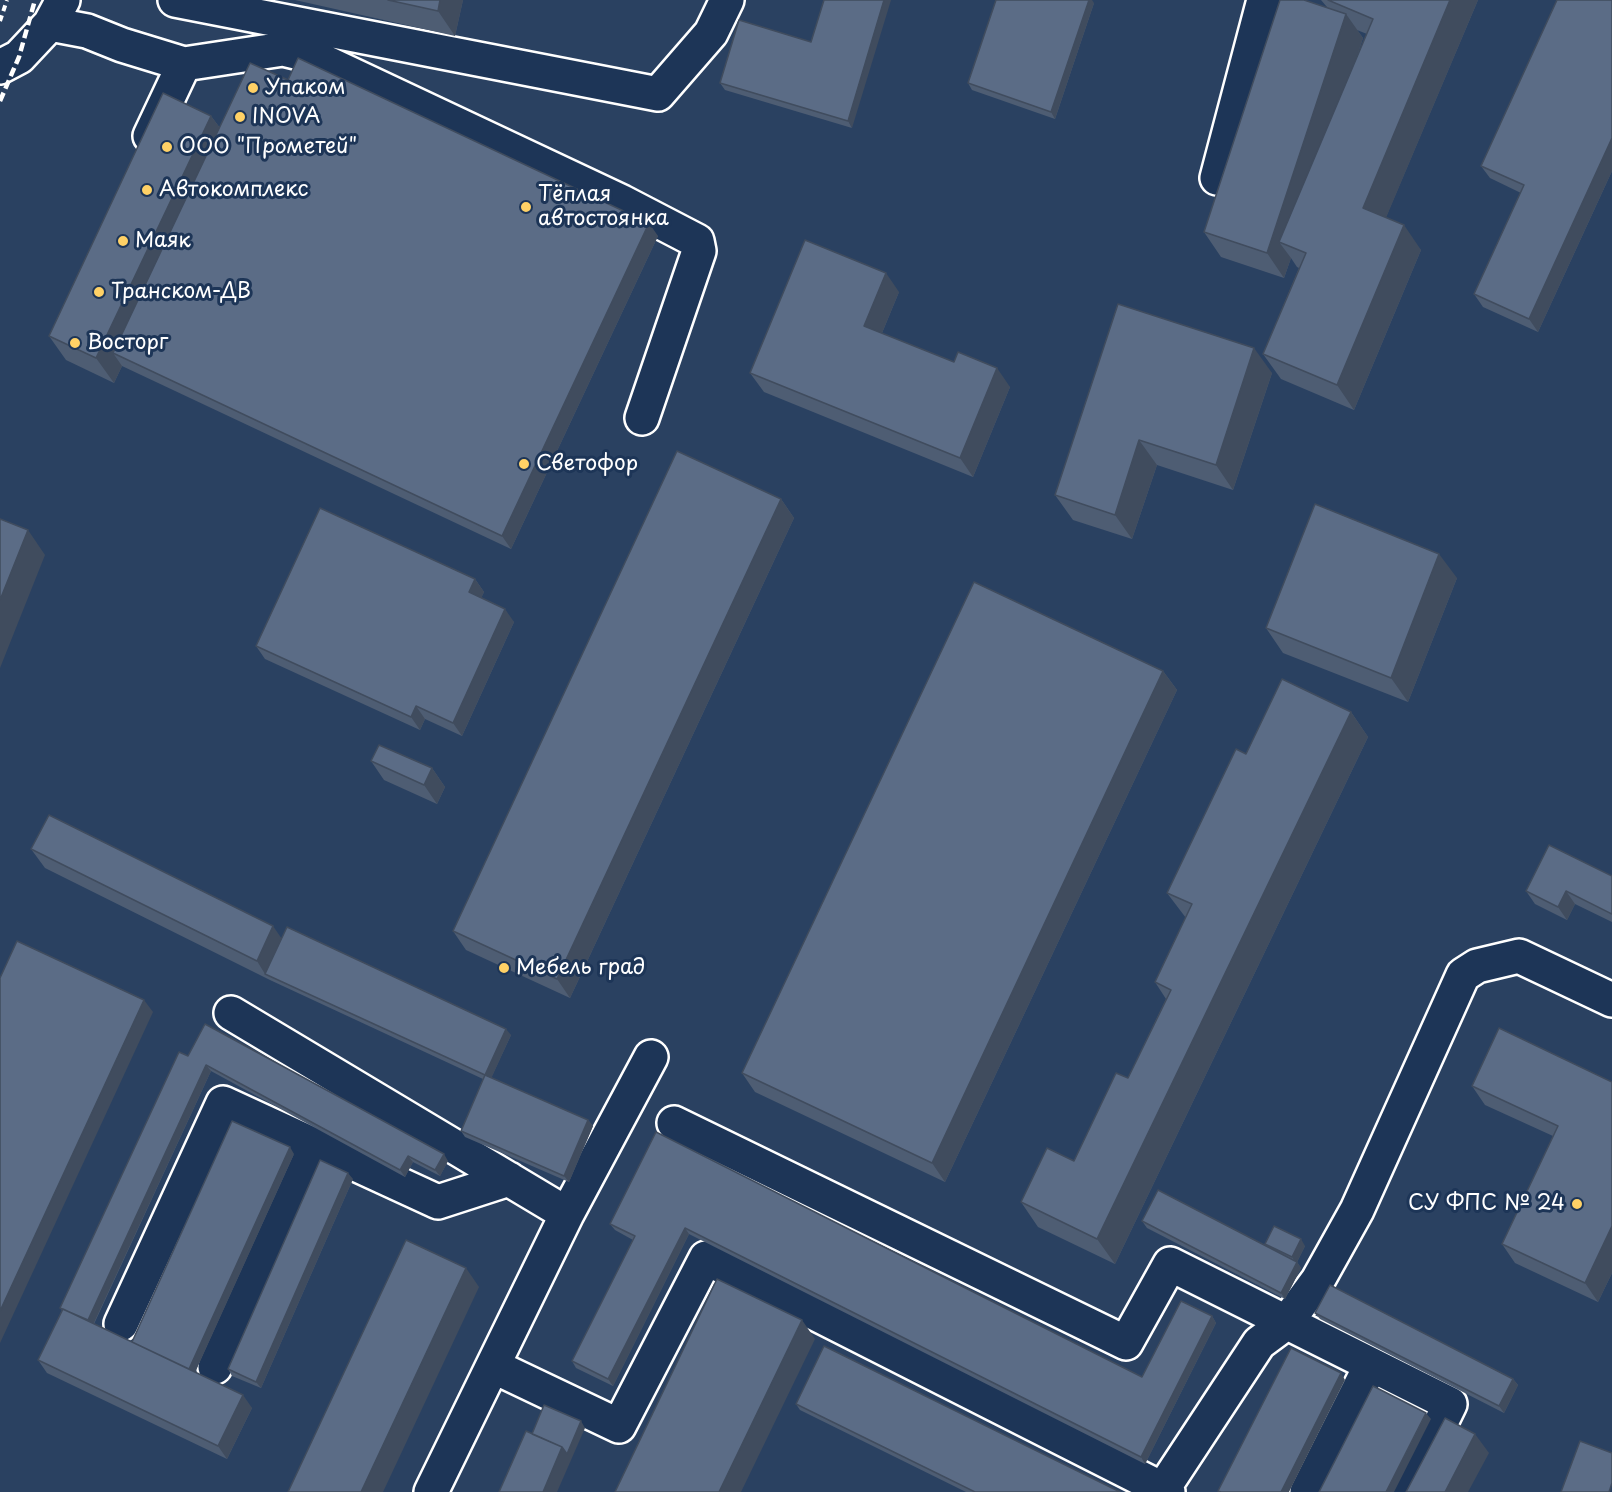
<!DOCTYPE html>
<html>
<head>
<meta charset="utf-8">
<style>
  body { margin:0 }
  canvas { display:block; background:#2a4161 }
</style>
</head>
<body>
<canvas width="1612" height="1492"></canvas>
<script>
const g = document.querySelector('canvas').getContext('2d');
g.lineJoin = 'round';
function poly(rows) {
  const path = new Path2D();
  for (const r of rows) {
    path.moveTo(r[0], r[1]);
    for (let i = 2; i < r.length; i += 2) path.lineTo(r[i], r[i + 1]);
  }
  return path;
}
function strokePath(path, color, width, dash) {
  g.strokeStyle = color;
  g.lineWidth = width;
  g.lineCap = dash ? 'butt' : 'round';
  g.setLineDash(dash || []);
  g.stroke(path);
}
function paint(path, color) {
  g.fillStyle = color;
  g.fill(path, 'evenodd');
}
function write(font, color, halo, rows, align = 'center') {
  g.font = font + ' "Playpen Sans",sans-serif';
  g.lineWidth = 6;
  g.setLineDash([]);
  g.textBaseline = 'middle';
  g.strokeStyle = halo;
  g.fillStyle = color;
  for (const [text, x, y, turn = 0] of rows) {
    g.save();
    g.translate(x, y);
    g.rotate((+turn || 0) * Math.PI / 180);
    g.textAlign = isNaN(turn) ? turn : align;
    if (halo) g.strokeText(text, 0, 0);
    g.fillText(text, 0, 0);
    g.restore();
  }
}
const minor = poly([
  [175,0,658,94,711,33,727,0],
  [50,24,87,31,122,45,184,64,283,49,312,56,622,202,697,241,699,251,642,418],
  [0,67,19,57,50,24,63,0],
  [150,136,184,64],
  [1217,178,1264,0],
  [231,1013,567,1214],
  [674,1123,1126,1343,1170,1264,1450,1404,1407,1492],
  [121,1324,223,1103,438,1202,509,1179],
  [493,1366,619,1426,706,1258,1168,1492],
  [215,1367,314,1145],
  [431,1492,567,1214,651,1057],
  [1161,1492,1259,1343,1286,1323,1318,1280,1357,1210,1463,975,1477,966,1519,956,1612,1000],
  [1307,1492,1371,1365]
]);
strokePath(minor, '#fff', 38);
strokePath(poly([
  [0,21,7,0]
]), '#fff', 4, [6, 4.5]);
strokePath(minor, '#1d3557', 33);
strokePath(poly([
  [0,101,19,57,35,0]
]), '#fff', 4.5, [9, 4.5]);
paint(poly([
  [295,0,463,0,455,36],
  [1321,0,1478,0,1386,217,1421,250,1354,410,1281,379,1263,354,1299,268,1297,267,1291,258,1284,278,1221,257,1204,232,1327,7],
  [1357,30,1367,34,1355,63,1363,38],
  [1612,0,1612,171,1538,332,1483,307,1474,294,1521,193,1490,178,1481,166],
  [1094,3,1055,119,972,90,968,83],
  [811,42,852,128,725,90,720,83],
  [288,80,658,236,511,549,122,366,114,383,66,360,49,336,211,116,220,128],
  [899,292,882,333,1010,387,973,477,764,392,750,373],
  [1118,304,1272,373,1233,490,1157,465,1132,539,1073,520,1055,495],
  [781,499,794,518,570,998,466,950,453,931],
  [1457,578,1408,702,1283,653,1266,628],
  [475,579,484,592,481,598,514,622,462,736,425,719,420,730,265,659,256,646],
  [1163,671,1177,690,945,1182,755,1092,742,1073],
  [1351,712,1368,737,1115,1264,1038,1227,1021,1202,1074,1161,1128,1078,1166,999,1155,982,1186,918,1167,893,1246,754],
  [371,761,432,768,445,787,437,804,384,780],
  [31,849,282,939,511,1035,491,1078,588,1120,593,1126,569,1182,465,1137,461,1131,483,1079,270,980,45,868],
  [1612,876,1612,922,1575,904,1567,920,1535,904,1526,891],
  [179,1052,448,1161,440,1176,413,1162,405,1177,211,1071,94,1324,132,1342,294,1154,195,1372,252,1408,227,1459,47,1373,38,1360,62,1310,60,1308],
  [1612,1082,1612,1273,1598,1302,1515,1263,1502,1244,1553,1136,1485,1105,1472,1086],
  [656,1132,1142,1377,1212,1316,1216,1323,1145,1464,689,1234,613,1386,576,1368,572,1361,633,1240,615,1230,610,1224],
  [353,1179,261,1388,232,1376,228,1369],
  [1142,1221,1267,1246,1265,1244,1305,1246,1297,1262,1301,1268,1285,1299,1147,1228],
  [1315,1313,1513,1379,1518,1385,1504,1413,1320,1319],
  [796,1404,1120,1492,966,1492,800,1410]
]), '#4e5d73');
paint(poly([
  [440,0,463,0,455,36,438,11],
  [884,0,891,0,852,128,848,121],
  [1089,0,1092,0,1094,3,1055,119,1051,112],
  [1450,0,1478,0,1380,232,1363,208],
  [1346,14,1363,38,1294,248,1279,242,1291,258,1284,278,1267,253],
  [211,116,229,140,113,353,122,366,114,383,96,358],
  [1612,138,1612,171,1538,332,1529,319],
  [649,223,658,236,511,549,502,536],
  [1404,225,1421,250,1354,410,1337,385],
  [886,273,899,292,877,345,864,326],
  [1254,348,1272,373,1233,490,1216,465],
  [997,368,1010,387,973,477,960,458],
  [1139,440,1157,465,1132,539,1115,515],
  [781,499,794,518,570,998,557,979],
  [28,530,45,555,0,668,0,600],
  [1439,554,1457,578,1408,702,1391,678],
  [475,579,484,592,478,605,469,592],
  [505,609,514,622,462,736,453,723],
  [1163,671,1177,690,945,1182,932,1163],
  [416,706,425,719,420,730,411,717],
  [1351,712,1368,737,1115,1264,1097,1239],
  [432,768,445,787,437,804,424,785],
  [1566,891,1575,904,1567,920,1558,907],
  [273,926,286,945,265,974,257,961],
  [144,1000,153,1012,0,1343,0,1311],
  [506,1029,511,1035,490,1081,485,1075],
  [206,1065,211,1071,92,1327,88,1320],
  [588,1120,593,1126,569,1182,564,1176],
  [290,1147,294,1154,193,1377,188,1370],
  [444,1154,448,1161,440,1176,435,1170],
  [408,1156,413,1162,405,1177,400,1170],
  [348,1173,353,1179,261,1388,256,1382],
  [1612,1226,1612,1273,1598,1302,1585,1283],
  [685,1228,689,1234,613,1386,608,1379],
  [1301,1239,1305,1246,1297,1262,1301,1268,1285,1299,1281,1293,1296,1263,1292,1257],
  [466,1268,479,1287,383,1492,361,1492],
  [1212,1316,1216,1323,1145,1464,1141,1457],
  [802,1320,815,1339,741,1492,719,1492],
  [1341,1373,1345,1380,1289,1492,1281,1492],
  [1513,1379,1518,1385,1504,1413,1499,1406],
  [243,1395,252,1408,227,1459,218,1446],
  [1426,1413,1431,1419,1394,1492,1386,1492],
  [581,1421,585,1428,557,1492,543,1492,562,1447],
  [1475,1434,1489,1453,1468,1492,1445,1492]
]), '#404c5e');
const building = poly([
  [388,0,440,0,438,11,388,0],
  [824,0,884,0,848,121,720,83,739,20,811,42,824,0],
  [996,0,1089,0,1051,112,968,83,996,0],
  [1280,0,1304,0,1346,14,1267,253,1204,232,1280,0],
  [1328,0,1450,0,1363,208,1404,225,1337,385,1263,354,1306,253,1279,242,1373,19,1328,0],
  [1557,0,1612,0,1612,138,1529,319,1474,294,1524,185,1481,166,1557,0],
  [298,58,649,223,502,536,113,353,250,63,288,80,298,58],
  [163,93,211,116,96,358,49,336,163,93],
  [805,240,886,273,864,326,954,362,958,352,997,368,960,458,750,373,805,240],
  [1118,304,1254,348,1216,465,1139,440,1115,515,1055,495,1118,304],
  [677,451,781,499,557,979,453,931,677,451],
  [1315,504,1439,554,1391,678,1266,628,1315,504],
  [320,508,475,579,469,592,505,609,453,723,416,706,411,717,256,646,320,508],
  [0,519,28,530,0,600,0,519],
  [974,582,1163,671,932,1163,742,1073,974,582],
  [1282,679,1351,712,1097,1239,1021,1202,1047,1148,1074,1161,1116,1073,1128,1078,1171,990,1155,982,1192,904,1167,893,1236,749,1246,754,1282,679],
  [379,745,432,768,424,785,371,761,379,745],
  [49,815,273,926,257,961,31,849,49,815],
  [1549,845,1612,876,1612,914,1566,891,1558,907,1526,891,1549,845],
  [287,927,506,1029,485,1075,265,974,287,927],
  [17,941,144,1000,0,1311,0,978,17,941],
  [205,1024,444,1154,435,1170,408,1156,400,1170,206,1065,88,1320,60,1308,179,1052,188,1056,205,1024],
  [1499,1028,1612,1082,1612,1226,1585,1283,1502,1244,1558,1126,1472,1086,1499,1028],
  [485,1075,588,1120,564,1176,461,1131,485,1075],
  [232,1121,290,1147,189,1369,132,1342,232,1121],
  [656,1132,1142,1377,1181,1301,1212,1316,1141,1457,685,1228,608,1379,572,1361,635,1236,610,1224,656,1132],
  [320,1160,348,1173,256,1382,228,1369,320,1160],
  [1158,1190,1297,1262,1281,1293,1142,1221,1158,1190],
  [1274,1226,1301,1239,1292,1257,1265,1244,1274,1226],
  [406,1240,466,1268,361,1492,288,1492,406,1240],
  [717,1279,802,1320,719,1492,615,1492,717,1279],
  [1330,1285,1513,1379,1499,1406,1315,1313,1330,1285],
  [63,1309,243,1395,218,1446,38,1360,63,1309],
  [824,1346,1120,1492,975,1492,796,1404,824,1346],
  [1291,1348,1341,1373,1281,1492,1221,1492,1218,1491,1291,1348],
  [1373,1386,1426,1413,1386,1492,1319,1492,1373,1386],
  [544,1405,581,1421,567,1454,562,1447,532,1434,544,1405],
  [1445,1418,1475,1434,1445,1492,1406,1492,1445,1418],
  [526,1431,562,1447,543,1492,499,1492,526,1431],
  [1580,1441,1612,1453,1612,1483,1609,1492,1561,1492,1580,1441]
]);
paint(building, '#5b6c86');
strokePath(building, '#404c5e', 1.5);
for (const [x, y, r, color] of [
  [253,88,6,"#ffd166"],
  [240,117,6,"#ffd166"],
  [167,147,6,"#ffd166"],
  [147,190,6,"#ffd166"],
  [526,207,6,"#ffd166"],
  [123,241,6,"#ffd166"],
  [99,292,6,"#ffd166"],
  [75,343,6,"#ffd166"],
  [524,464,6,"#ffd166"],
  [504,968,6,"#ffd166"],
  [1577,1204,6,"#ffd166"]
]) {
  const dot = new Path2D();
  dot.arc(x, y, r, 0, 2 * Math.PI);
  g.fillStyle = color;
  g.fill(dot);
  strokePath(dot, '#1d3557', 2);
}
write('21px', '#fff', '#1d3557', [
  ["Упаком",265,88],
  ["INOVA",252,117],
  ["ООО \"Прометей\"",179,147],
  ["Автокомплекс",159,190],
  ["Тёплая",538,195],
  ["автостоянка",538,219],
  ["Маяк",135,241],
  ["Транском-ДВ",111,292],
  ["Восторг",87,343],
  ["Светофор",536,464],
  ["Мебель град",516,968],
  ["СУ ФПС № 24",1565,1204,"right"]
], 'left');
</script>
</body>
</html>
